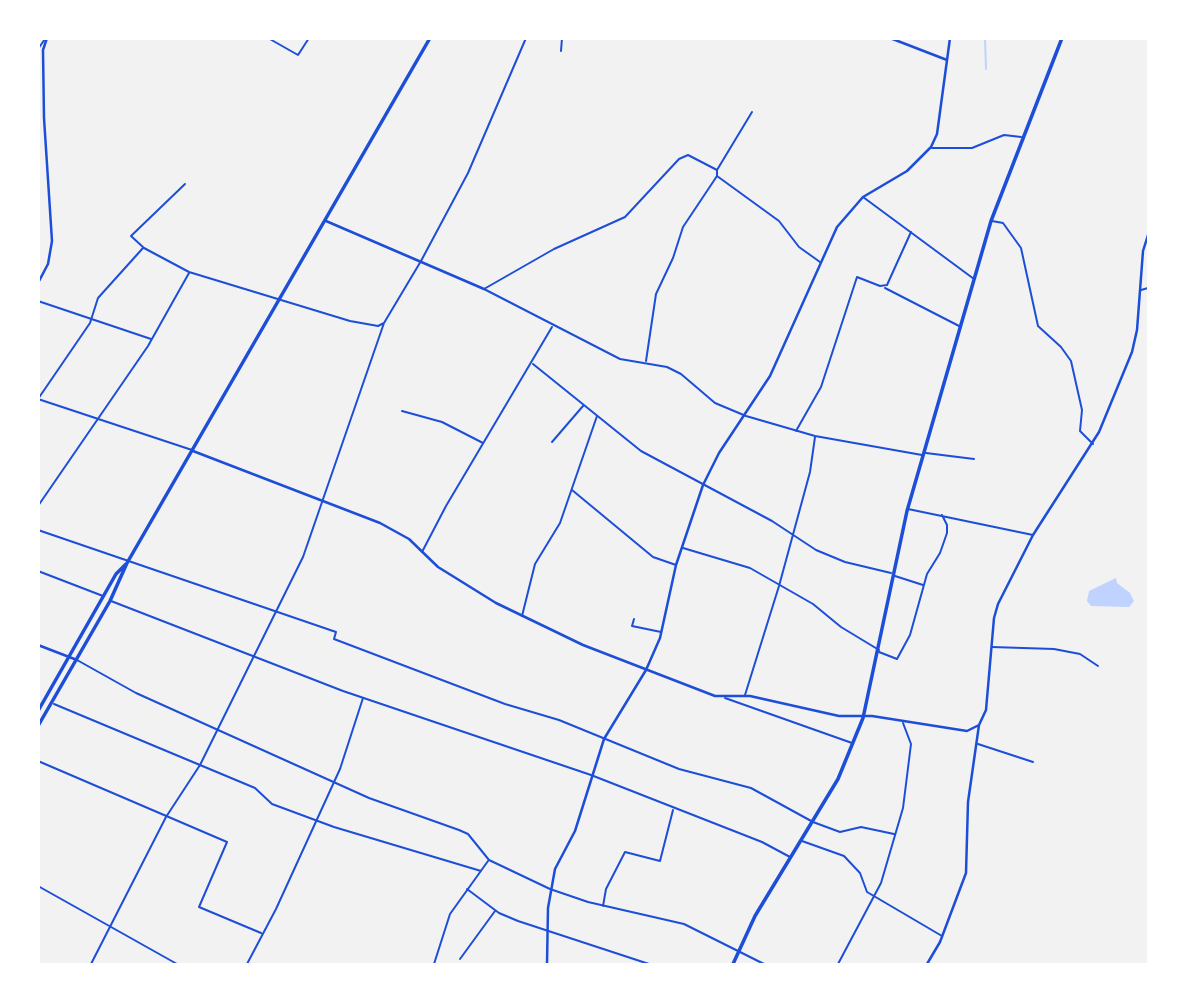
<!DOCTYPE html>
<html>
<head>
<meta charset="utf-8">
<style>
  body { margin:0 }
  #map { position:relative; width:1187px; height:1003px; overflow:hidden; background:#f2f2f2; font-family:Arial,sans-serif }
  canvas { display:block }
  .frame { position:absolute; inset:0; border:40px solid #fff; pointer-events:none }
</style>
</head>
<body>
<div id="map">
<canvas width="1187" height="1003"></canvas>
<div class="frame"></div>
</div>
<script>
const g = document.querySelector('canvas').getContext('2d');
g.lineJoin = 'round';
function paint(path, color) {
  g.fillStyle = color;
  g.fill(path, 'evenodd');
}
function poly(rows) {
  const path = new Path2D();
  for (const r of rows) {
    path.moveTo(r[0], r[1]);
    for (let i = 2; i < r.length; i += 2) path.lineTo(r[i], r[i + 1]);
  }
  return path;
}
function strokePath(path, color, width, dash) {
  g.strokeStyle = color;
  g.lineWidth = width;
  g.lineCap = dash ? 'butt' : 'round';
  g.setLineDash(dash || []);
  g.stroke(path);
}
paint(poly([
  [1116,578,1117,583,1130,593,1134,601,1129,607,1091,606,1087,601,1089,591]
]), '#bfd3fe');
strokePath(poly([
  [985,38,986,69]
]), '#bfd3fe', 2);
strokePath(poly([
  [268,38,298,55,309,38],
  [38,49,45,39],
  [561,51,562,38],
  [932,148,972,148,1004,135,1021,137],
  [717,170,752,112],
  [185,184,131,236,144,248,189,272,350,321,378,326,384,323,421,261,468,173,526,38],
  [863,197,974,279],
  [992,221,1003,223,1021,248,1038,326,1061,347,1071,361,1082,410,1080,431,1093,444],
  [820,262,799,247,779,221,717,176,717,170,688,155,679,159,625,217,554,249,484,289,620,359,667,367,681,374,715,403,746,416,815,436,922,455],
  [885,288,961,327],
  [1141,290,1148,288],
  [38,301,151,339],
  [646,361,656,294,673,258,683,227,717,176],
  [533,364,641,451,772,521,816,550,845,562,891,573],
  [38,399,90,323,98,298,143,248],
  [38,399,192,450],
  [402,411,442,422,483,443],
  [796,431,821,387,857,277,880,286,887,285,911,232],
  [552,442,583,406],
  [926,453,974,459],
  [572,490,653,557,676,565],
  [38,506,148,346,189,273],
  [908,509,1033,535],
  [38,530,336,632,334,639,505,704,559,720,679,769,751,788,813,822,840,832,861,827,894,834],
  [683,548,750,568,813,604,841,627,879,650],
  [422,552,446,506,552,327],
  [38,571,103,596],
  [895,576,923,585],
  [111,601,343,691,591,775,762,842,790,857],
  [522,616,535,564,560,523,597,416],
  [634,619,632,626,661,632],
  [992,647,1054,649,1080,654,1098,666],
  [879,652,897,659,910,635,927,574,940,553,947,533,947,525,942,515],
  [77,660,136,693,369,798,459,830,468,834,489,860,550,889,588,902,684,924,764,964],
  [745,695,779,586,810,472,815,437],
  [725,698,852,743],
  [54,704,255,788,272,804,334,827,481,871],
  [978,744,1033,762],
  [38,761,227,842,199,907,261,933],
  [802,841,844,856,860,873,867,892,942,936],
  [38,886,177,964],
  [467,889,499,913,518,921,649,964],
  [603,906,606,889,625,852,660,861,673,810],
  [460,959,495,911],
  [91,964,166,817,200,765,303,557,384,323],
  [247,964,276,909,340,769,363,698],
  [434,964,450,914,488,861],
  [838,964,881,883,903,808,911,744,903,723]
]), '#1d4ed8', 2);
strokePath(poly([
  [890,38,947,60],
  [326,221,484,289],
  [38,283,48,264,52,241,44,118,43,50,47,38],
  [193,451,380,523,409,539,438,567,496,603,583,645,715,696,750,696,839,716,872,716,967,731,979,725,986,710,994,618,998,604,1033,535,1099,432,1132,352,1137,330,1143,251,1148,235],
  [38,645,77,660],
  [547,964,548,908,555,869,575,831,604,739,646,670,660,638,676,565,703,485,719,453,770,376,837,227,863,197,907,171,931,147,937,134,950,38],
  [927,964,940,942,966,873,968,802,979,725]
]), '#1d4ed8', 2.5);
strokePath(poly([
  [733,964,755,916,838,779,863,718,907,511,991,221,1062,38]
]), '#1d4ed8', 3.5);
strokePath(poly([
  [38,711,116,574,126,564],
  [38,726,110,601,127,563,430,38]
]), '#1d4ed8', 3.5);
</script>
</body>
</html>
